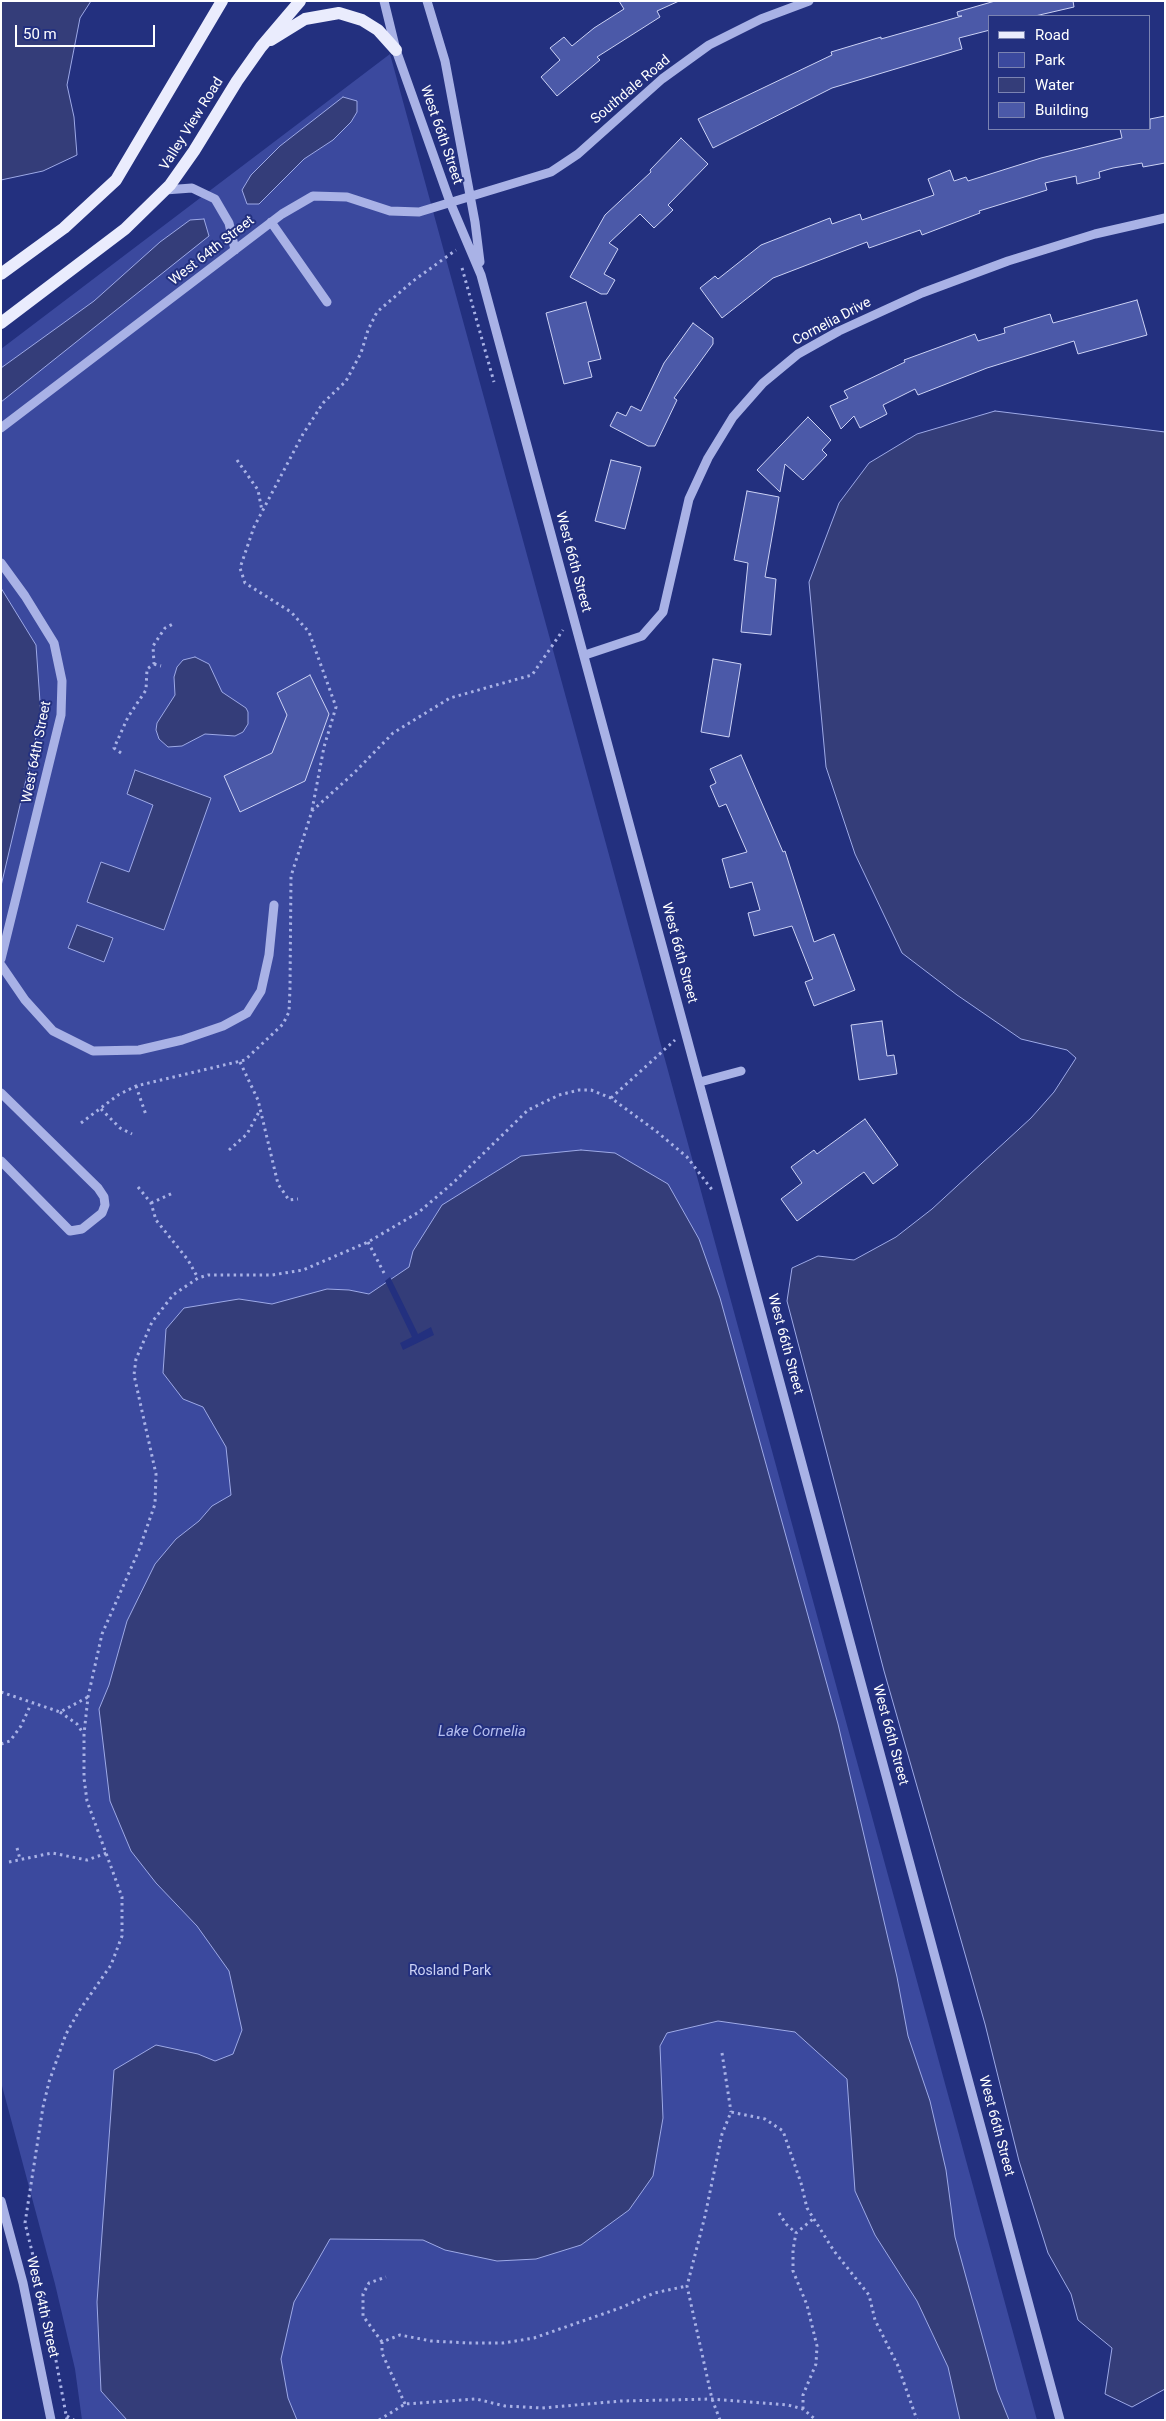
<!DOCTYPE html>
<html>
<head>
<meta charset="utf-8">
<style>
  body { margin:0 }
  #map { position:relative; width:1166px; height:2421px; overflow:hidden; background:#23307f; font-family:Roboto,sans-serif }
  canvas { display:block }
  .frame { position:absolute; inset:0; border:2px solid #fff; pointer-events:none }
  .legend { position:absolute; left:988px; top:15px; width:162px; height:115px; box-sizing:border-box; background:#23307f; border:1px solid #7b83b2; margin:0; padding:6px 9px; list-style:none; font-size:15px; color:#fff }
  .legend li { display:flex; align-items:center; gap:10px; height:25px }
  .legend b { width:25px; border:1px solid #7b83b2 }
  .scale { position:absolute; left:15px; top:25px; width:140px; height:22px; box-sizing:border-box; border:2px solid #fff; border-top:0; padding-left:6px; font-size:15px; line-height:18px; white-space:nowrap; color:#fff; -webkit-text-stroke:4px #23307f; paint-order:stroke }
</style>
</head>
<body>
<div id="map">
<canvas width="1166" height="2421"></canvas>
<div class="frame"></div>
<ul class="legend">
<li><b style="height:6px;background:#eaecfd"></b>Road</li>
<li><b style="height:14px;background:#3b499e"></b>Park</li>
<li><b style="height:14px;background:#343d79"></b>Water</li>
<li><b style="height:14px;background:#4b59a8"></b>Building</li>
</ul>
<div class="scale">50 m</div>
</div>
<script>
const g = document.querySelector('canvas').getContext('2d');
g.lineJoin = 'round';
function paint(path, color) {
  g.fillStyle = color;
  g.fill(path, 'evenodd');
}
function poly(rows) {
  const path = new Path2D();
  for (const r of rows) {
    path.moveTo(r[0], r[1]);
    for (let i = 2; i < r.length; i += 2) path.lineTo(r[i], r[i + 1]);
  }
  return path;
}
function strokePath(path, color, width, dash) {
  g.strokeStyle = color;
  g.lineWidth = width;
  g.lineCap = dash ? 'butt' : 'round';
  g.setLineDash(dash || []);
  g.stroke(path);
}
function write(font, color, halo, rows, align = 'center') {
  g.font = font + ' Roboto,sans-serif';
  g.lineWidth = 4;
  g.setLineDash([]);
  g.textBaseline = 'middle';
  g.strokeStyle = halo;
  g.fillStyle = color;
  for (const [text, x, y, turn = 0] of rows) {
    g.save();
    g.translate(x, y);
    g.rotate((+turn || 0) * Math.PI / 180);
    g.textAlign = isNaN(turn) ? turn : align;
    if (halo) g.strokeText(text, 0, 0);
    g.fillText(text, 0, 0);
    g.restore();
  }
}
paint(poly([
  [390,54,1037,2420,82,2420,75,2369,55,2284,1,2082,1,349]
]), '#3b499e');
const water = poly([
  [1,1,91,1,80,18,67,85,74,117,77,155,43,171,1,180,1,1],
  [343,97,357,101,357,112,351,122,333,140,304,159,259,204,247,204,242,190,251,175,280,146,343,97],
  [204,219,209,236,1,402,1,368,94,301,160,242,190,220,204,219],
  [995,411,1165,432,1165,2389,1132,2407,1105,2394,1112,2348,1078,2320,1071,2294,1048,2253,1019,2161,985,2024,884,1671,787,1301,792,1268,818,1256,854,1260,896,1237,932,1209,1031,1118,1054,1092,1076,1058,1067,1050,1021,1039,957,995,902,953,855,854,826,767,809,582,839,503,869,463,917,434,995,411],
  [1,588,36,645,41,716,1,886,1,588],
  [195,657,209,664,222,692,246,708,248,712,248,724,243,732,235,736,205,734,182,746,168,747,159,739,156,730,157,723,175,695,174,677,177,667,183,660,195,657],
  [135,770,211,798,164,930,87,902,101,862,129,872,153,805,127,794,135,770],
  [77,925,113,938,104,962,68,948,77,925],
  [581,1150,615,1153,668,1184,699,1239,720,1298,838,1724,897,1977,908,2036,930,2101,946,2170,955,2237,997,2390,1009,2420,960,2420,948,2367,917,2301,875,2235,855,2191,847,2079,795,2032,718,2021,667,2033,660,2046,663,2118,653,2176,629,2210,581,2245,536,2259,497,2261,445,2250,423,2240,330,2239,294,2302,281,2359,288,2398,297,2420,127,2420,101,2391,97,2302,114,2070,156,2045,198,2054,215,2061,233,2054,242,2030,229,1971,197,1926,156,1883,131,1851,110,1801,99,1709,109,1685,127,1621,155,1564,176,1539,199,1521,212,1506,231,1495,226,1447,203,1407,183,1399,163,1373,166,1329,184,1308,239,1299,272,1304,327,1289,349,1290,369,1294,409,1267,413,1251,442,1205,521,1156,581,1150]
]);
paint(water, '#343d79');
strokePath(water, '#9da9e7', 1);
paint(poly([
  [390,1277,418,1334,431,1327,434,1335,403,1350,400,1343,412,1337,385,1281]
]), '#23307f');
const building = poly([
  [619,1,679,1,657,11,660,17,597,57,600,60,557,96,541,77,560,60,550,48,564,37,572,46,594,28,624,9,619,1],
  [995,1,1073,1,1074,7,1035,16,990,16,990,30,959,38,962,49,832,88,713,148,698,119,832,55,831,52,881,37,881,39,962,16,958,16,957,12,995,1],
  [1165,116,1165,163,1143,167,1142,163,1113,168,1099,172,1100,178,1077,184,1076,176,1045,183,1047,190,979,211,980,213,922,235,920,230,869,248,867,242,773,278,722,318,700,288,715,276,718,279,761,245,830,218,832,224,860,214,862,220,934,195,928,179,950,170,954,181,966,177,968,181,1041,158,1122,138,1120,129,1150,129,1150,119,1165,116],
  [681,138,708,164,668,205,673,210,654,228,640,214,609,243,618,249,604,274,615,280,607,294,601,294,570,277,605,215,651,172,650,170,681,138],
  [1137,300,1147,335,1078,354,1074,341,987,368,918,395,915,389,883,405,887,414,860,428,854,416,841,429,830,406,848,398,844,391,905,362,904,360,975,334,978,341,1005,333,1004,328,1050,314,1053,323,1137,300],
  [586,302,601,359,588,362,592,377,564,384,546,313,586,302],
  [693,323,713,338,713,344,674,398,677,400,655,446,648,446,610,426,617,412,626,416,631,406,641,411,664,363,693,323],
  [808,417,831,440,822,450,827,455,803,480,785,464,780,492,757,470,808,417],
  [611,460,641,467,625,529,595,521,611,460],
  [747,491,779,497,765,577,776,579,771,635,741,632,748,563,734,560,747,491],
  [713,659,741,664,729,737,701,732,713,659],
  [310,675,329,714,305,781,240,812,224,776,272,753,287,715,277,693,310,675],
  [741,755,783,852,785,851,814,942,834,934,855,990,814,1006,805,982,813,979,792,926,754,936,748,913,760,910,752,882,730,888,722,859,747,852,726,804,719,807,710,786,716,783,710,769,741,755],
  [882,1021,887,1056,894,1055,897,1074,859,1080,851,1025,882,1021],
  [865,1119,898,1165,873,1184,864,1172,797,1221,781,1199,802,1183,791,1167,814,1150,817,1154,865,1119]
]);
paint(building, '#4b59a8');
strokePath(building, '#ccd2f5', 1);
strokePath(poly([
  [462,268,494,382],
  [237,460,258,490,262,511],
  [154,664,161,666],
  [121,753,114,748,128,717,146,690,147,669,154,664,153,646,165,628,173,624],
  [312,810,324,747,336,707,309,632,291,612,245,583,240,568,254,527,303,434,323,403,346,381,361,353,368,330,377,312,413,281,456,250],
  [240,1062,258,1100,278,1184,289,1200,298,1199],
  [136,1086,146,1115],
  [611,1098,675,1040],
  [101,1109,120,1128,132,1134],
  [81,1123,118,1095,136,1086,245,1060,283,1024,289,1012,290,988,291,876,312,811,355,772,393,733,450,698,532,675,563,630],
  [229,1150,247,1134,260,1110],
  [138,1187,151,1203,156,1220,188,1260,198,1278],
  [151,1203,173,1193],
  [368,1242,384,1273],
  [1,1692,60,1712,88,1697],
  [60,1712,77,1724,83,1733],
  [1,1744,10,1741,21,1726,31,1704],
  [17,1848,20,1859],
  [9,1862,52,1853,87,1860,107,1853],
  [722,2053,731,2112],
  [779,2213,786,2224,796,2233],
  [382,2342,363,2316,363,2294,369,2283,386,2277],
  [405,2404,382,2353,382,2342,400,2335,431,2341,469,2343,503,2343,534,2338,620,2308,654,2293,687,2286],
  [803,2409,803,2395,816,2364,817,2346,807,2305,793,2271,793,2250,796,2233,813,2219],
  [67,2416,74,2420],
  [67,2420,48,2317,25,2223,43,2107,49,2082,66,2034,79,2011,111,1965,122,1936,122,1897,87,1801,84,1778,84,1734,88,1697,102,1634,139,1550,155,1504,156,1474,134,1375,136,1359,152,1322,173,1295,198,1278,208,1275,272,1275,303,1270,368,1242,419,1212,454,1182,528,1110,559,1095,579,1090,591,1090,611,1098,656,1131,687,1157,713,1191],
  [379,2420,405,2404,476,2399,505,2406,542,2408,621,2401,712,2399,788,2405,803,2409,816,2420],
  [720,2420,712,2399,687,2286,705,2216,722,2134,731,2112,765,2119,783,2131,801,2183,807,2208,834,2251,869,2295,875,2320,898,2366,917,2420]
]), '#a9b2e6', 3, [2.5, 4]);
strokePath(poly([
  [384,1,396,50,450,202,481,275,1060,2420],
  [427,1,445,61,475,222,480,262],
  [165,190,192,188,215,199,229,223,235,250],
  [271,222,327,302],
  [1,428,282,214,313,196,347,197,390,211,419,212,551,172,578,154,662,79,709,45,761,19,809,1],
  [1,563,25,596,54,643,62,681,61,715,1,959],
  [585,655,642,636,663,612,689,499,708,458,733,417,763,383,798,354,839,331,922,293,1008,261,1095,234,1165,218],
  [1,965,25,1000,53,1031,93,1051,139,1050,182,1040,223,1026,247,1013,261,991,269,955,274,905],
  [700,1082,741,1071],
  [1,1093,98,1188,104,1197,105,1205,102,1213,82,1229,70,1231,1,1161],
  [1,2201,23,2283,51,2420]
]), '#a9b2e6', 9);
strokePath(poly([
  [271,40,305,19,339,13,362,20,378,30,396,50],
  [1,274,64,228,116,180,222,1],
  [1,323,125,229,170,185,194,151,237,81,261,47,300,1]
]), '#eaecfd', 12);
write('14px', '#fff', '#23307f', [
  ["Southdale Road",631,90,-40],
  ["Valley View Road",192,124,-58],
  ["West 66th Street",441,135,71],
  ["West 64th Street",212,251,-38],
  ["Cornelia Drive",832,322,-28],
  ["West 66th Street",573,562,75],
  ["West 64th Street",37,752,-79],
  ["West 66th Street",679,953,75],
  ["West 66th Street",785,1344,75],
  ["West 66th Street",890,1735,75],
  ["West 66th Street",996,2126,75],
  ["West 64th Street",42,2307,77]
]);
write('14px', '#ccd2f5', '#23307f', [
  ["Rosland Park",450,1971]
]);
write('italic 15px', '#b4bdee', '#23307f', [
  ["Lake Cornelia",482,1732]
]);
</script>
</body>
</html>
